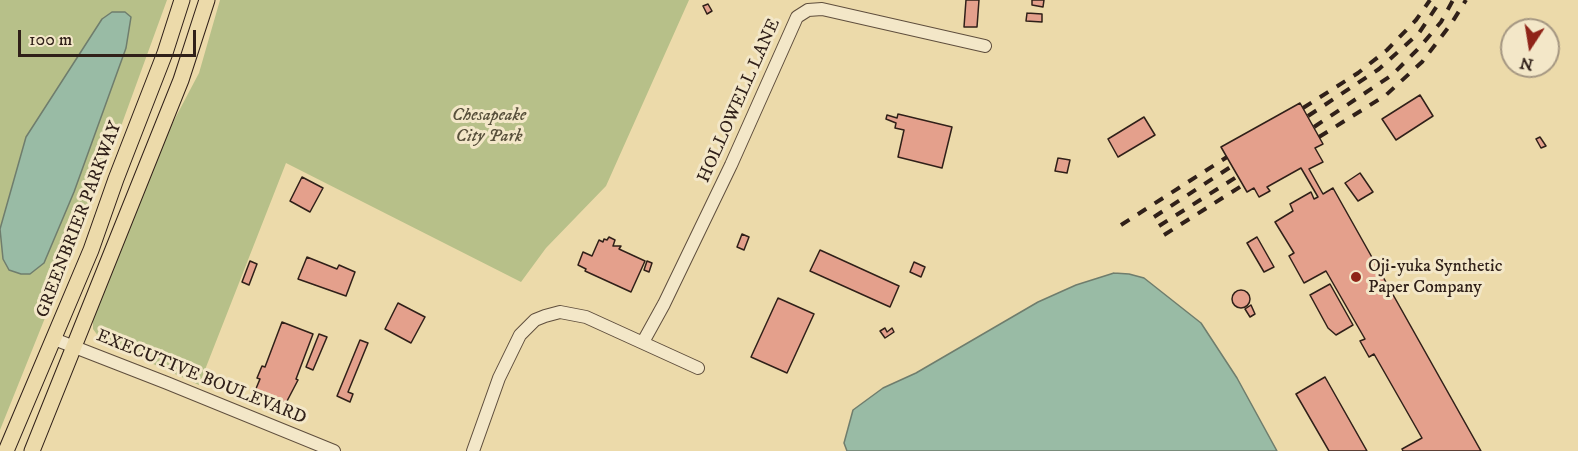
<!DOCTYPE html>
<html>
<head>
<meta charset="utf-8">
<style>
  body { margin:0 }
  #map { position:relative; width:1578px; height:451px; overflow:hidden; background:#ecdaaa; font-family:"IM FELL DW Pica",serif }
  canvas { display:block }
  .north { position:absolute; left:1500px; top:18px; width:60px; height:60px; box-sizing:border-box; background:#f3e7c8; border:2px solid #a59782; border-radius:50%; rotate:192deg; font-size:16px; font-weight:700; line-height:24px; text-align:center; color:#302019 }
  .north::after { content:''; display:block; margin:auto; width:21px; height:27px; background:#8f2418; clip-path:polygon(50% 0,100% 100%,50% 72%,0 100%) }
  .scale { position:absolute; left:18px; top:30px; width:178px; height:27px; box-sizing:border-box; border:3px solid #302019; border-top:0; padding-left:8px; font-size:18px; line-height:21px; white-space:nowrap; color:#302019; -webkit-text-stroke:4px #f3e7c8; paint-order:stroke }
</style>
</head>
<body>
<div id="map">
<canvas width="1578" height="451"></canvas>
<div class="north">N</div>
<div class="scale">100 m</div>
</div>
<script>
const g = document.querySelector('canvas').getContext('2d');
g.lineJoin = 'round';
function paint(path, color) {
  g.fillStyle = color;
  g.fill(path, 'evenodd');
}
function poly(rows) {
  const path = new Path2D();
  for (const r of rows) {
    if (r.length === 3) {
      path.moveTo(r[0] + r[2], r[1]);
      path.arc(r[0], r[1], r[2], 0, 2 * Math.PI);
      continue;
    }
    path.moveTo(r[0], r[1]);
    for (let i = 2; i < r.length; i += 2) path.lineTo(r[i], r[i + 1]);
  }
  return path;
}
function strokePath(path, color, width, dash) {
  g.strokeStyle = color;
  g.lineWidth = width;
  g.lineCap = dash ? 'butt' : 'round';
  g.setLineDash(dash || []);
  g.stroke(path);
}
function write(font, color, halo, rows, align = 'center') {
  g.font = font + ' "IM FELL DW Pica",serif';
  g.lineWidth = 6;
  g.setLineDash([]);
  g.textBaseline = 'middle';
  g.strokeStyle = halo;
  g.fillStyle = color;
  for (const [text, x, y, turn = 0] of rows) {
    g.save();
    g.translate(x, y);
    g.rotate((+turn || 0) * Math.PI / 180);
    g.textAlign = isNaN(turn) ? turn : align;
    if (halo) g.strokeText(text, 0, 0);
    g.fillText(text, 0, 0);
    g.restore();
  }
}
paint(poly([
  [0,0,167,0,112,151,0,430],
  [220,0,689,0,606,186,546,248,521,282,286,163,199,385,101,340,93,329,93,319,171,126,199,73]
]), '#b7c089');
const water = poly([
  [112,12,125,12,131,17,126,48,74,192,44,263,30,274,21,274,9,270,3,259,0,229,26,137,102,19,112,12],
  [1114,273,1129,274,1144,278,1201,323,1237,378,1277,451,847,451,844,443,853,410,883,388,916,373,1038,302,1076,285,1114,273]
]);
paint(water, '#99bba5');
strokePath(water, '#6f7d6d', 1.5);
const building = poly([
  [966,0,979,0,977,27,964,27,966,0],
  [1032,0,1044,0,1043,7,1032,5,1032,0],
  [708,4,712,11,707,14,703,6,708,4],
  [1027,13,1042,14,1042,22,1026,21,1027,13],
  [1420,95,1433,116,1396,140,1382,119,1420,95],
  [1300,103,1323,144,1315,148,1323,162,1309,169,1323,194,1333,188,1481,451,1403,451,1402,449,1422,438,1374,354,1369,357,1360,341,1365,339,1326,271,1304,283,1289,256,1294,253,1275,222,1293,211,1290,204,1311,192,1314,199,1318,197,1301,168,1267,187,1270,191,1259,197,1254,188,1247,192,1221,147,1300,103],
  [898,114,952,127,942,168,898,157,904,130,895,128,896,123,886,119,887,115,897,118,898,114],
  [1144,117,1155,135,1118,157,1108,139,1144,117],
  [1540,137,1546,146,1541,148,1536,139,1540,137],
  [1058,158,1070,160,1067,173,1055,171,1058,158],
  [1360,173,1373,192,1358,201,1345,183,1360,173],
  [302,177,323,188,310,212,290,201,302,177],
  [742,234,749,237,744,250,737,247,742,234],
  [609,237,615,240,613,246,621,246,619,249,645,261,631,292,585,271,586,269,578,265,583,252,592,256,599,240,603,242,604,239,607,240,609,237],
  [1257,237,1274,267,1264,272,1247,243,1257,237],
  [820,250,899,286,890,307,810,271,820,250],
  [307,257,337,269,339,265,355,272,346,296,298,279,307,257],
  [250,261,257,264,249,285,242,282,250,261],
  [647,261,652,263,649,272,644,270,647,261],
  [914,262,925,267,921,277,910,272,914,262],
  [1330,284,1353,325,1336,335,1328,328,1310,295,1330,284],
  [1241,299,9],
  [778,298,814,314,787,373,751,357,778,298],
  [398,303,425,317,411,343,385,329,398,303],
  [1251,305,1255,314,1250,317,1245,309,1251,305],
  [282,322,313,334,296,379,298,380,286,403,255,391,260,379,257,378,262,366,265,367,282,322],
  [885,328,887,332,892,328,894,332,885,338,880,331,885,328],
  [319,334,327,337,313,370,306,367,319,334],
  [360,340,368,343,348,392,353,394,350,402,337,396,360,340],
  [1325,377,1367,451,1329,451,1296,394,1325,377]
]);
paint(building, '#e4a08c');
strokePath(building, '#302019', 1.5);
const minor = poly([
  [54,339,167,383,334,451],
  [643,342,664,304,731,165,797,17,808,10,822,9,985,46],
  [473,451,499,378,520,335,535,320,545,316,560,312,586,317,698,368]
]);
const major = poly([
  [6,451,91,250,116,179,165,53,182,0],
  [32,451,181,80,207,0]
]);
strokePath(minor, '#5f4e3d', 14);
strokePath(major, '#302019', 17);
strokePath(minor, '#f3e7c8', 12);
strokePath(major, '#ecdaaa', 15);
strokePath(poly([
  [1303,108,1358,73,1387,50,1416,20,1430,0],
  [1308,116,1379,69,1419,33,1441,0],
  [1314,127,1392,75,1419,48,1441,22,1453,0],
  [1319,137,1386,95,1422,62,1451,24,1466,0],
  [1154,217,1232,166],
  [1121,225,1227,157],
  [1159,226,1238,176],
  [1164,235,1243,185]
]), '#302019', 4, [10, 10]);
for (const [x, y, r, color] of [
  [1356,277,6,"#8f2418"]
]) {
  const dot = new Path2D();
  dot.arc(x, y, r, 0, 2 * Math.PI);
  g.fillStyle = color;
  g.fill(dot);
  strokePath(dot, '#f3e7c8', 2);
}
write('18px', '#302019', '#f3e7c8', [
  ["HOLLOWELL LANE",740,101,-66],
  ["GREENBRIER PARKWAY",80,220,-69],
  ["EXECUTIVE BOULEVARD",201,378,22]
]);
write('italic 18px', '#58503b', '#f3e7c8', [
  ["Chesapeake",489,116],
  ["City Park",489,137]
]);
write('18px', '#302019', '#f3e7c8', [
  ["Oji-yuka Synthetic",1368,267],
  ["Paper Company",1368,288]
], 'left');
</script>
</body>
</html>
